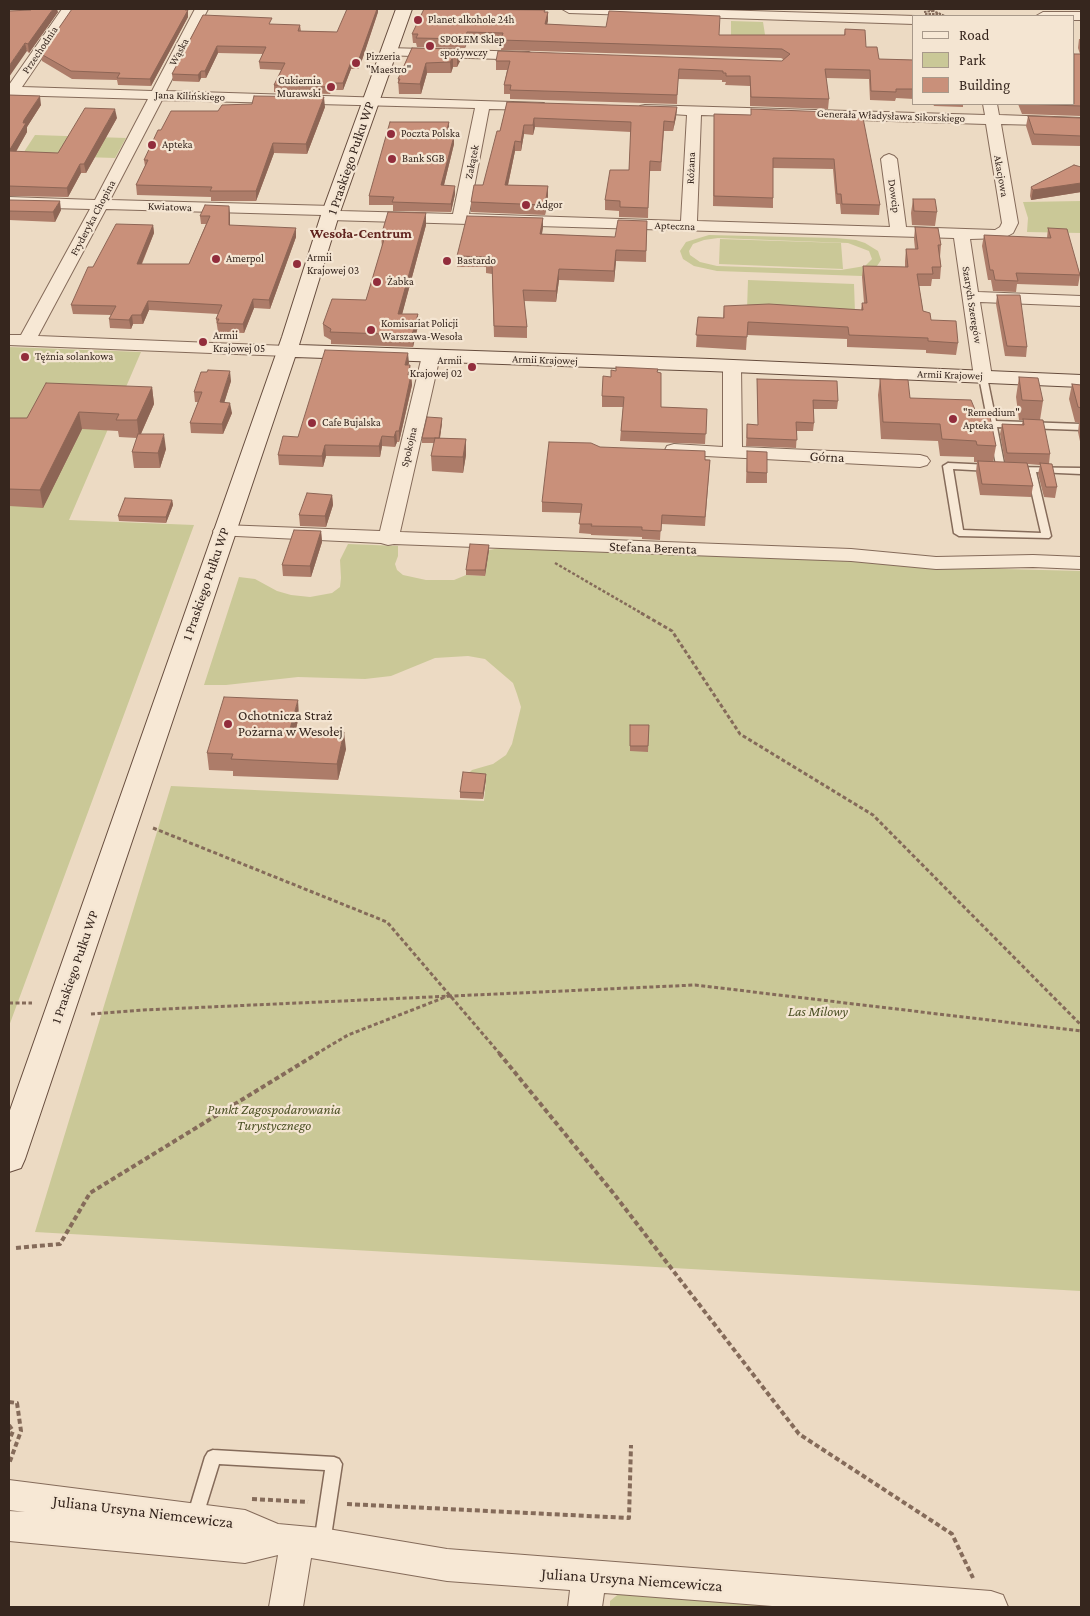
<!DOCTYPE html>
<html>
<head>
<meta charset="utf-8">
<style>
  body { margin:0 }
  #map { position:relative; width:1090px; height:1616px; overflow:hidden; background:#ecdac3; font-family:"Crimson Pro",serif }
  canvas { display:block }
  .frame { position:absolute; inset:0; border:10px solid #36261e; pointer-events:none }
  .legend { position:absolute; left:912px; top:15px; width:162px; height:90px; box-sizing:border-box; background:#f4e5d2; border:1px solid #a8998a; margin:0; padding:6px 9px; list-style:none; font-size:15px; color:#36261e }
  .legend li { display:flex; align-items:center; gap:10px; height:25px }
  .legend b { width:25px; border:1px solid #a8998a }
</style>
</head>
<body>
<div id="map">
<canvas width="1090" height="1616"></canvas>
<div class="frame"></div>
<ul class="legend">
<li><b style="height:6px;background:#f7e8d5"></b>Road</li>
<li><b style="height:14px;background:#cac897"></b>Park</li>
<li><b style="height:14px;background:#c9907a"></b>Building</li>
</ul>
</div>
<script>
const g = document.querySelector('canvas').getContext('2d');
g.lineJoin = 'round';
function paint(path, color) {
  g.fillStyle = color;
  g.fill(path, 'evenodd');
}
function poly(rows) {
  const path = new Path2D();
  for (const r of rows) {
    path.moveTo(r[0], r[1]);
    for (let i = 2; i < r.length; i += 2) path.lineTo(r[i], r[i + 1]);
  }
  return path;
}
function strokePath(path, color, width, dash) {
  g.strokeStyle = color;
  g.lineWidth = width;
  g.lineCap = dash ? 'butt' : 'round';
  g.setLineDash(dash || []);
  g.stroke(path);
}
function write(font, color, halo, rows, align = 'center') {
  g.font = font + ' "Crimson Pro",serif';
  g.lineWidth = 4.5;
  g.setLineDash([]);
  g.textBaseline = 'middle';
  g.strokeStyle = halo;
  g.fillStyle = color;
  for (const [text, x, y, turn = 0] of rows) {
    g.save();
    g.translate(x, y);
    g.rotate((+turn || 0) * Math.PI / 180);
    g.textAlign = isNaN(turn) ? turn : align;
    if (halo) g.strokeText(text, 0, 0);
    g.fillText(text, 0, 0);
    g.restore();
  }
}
paint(poly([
  [731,21,763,22,766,41,731,39],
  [35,135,126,138,115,158,22,155],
  [1081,201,1081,233,1027,232,1028,218,1023,202],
  [709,235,836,238,856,240,865,243,878,251,881,260,875,269,891,277,717,271,694,266,683,259,680,251,686,242],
  [718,238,848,243,869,251,872,259,865,266,841,270,717,266,700,262,690,255,689,251,693,244,704,240],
  [720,239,841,243,843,269,719,264],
  [748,280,854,284,855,313,747,309],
  [9,347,141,352,69,520,194,525,9,1026],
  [348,544,398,546,398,556,395,564,397,570,403,575,426,580,454,580,466,575,485,576,489,550,511,546,727,553,929,567,1081,571,1081,1291,35,1232,171,786,484,801,486,780,464,778,472,770,493,764,506,755,512,744,521,707,517,694,513,683,485,659,468,656,435,658,391,676,365,679,298,677,226,685,204,685,239,577,255,579,277,591,291,595,310,597,332,593,340,587,341,578,340,560],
  [638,1587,881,1607,610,1607,610,1601,621,1592]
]), '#cac897');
const lane = poly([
  [983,374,987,377,996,421,1081,424,1081,430,997,427,1005,468,1000,471,997,470,979,377,983,374],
  [948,463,990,465,995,468,990,471,953,469,963,530,1041,533,1027,472,1011,471,1011,467,1081,468,1081,474,1036,472,1051,536,1049,538,959,536,954,533,943,466,948,463],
  [213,1450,334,1457,339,1459,342,1464,330,1543,328,1548,322,1550,316,1548,314,1543,325,1470,219,1464,201,1522,195,1524,189,1522,187,1517,205,1457,208,1452,213,1450]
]);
const street = poly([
  [62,9,75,9,22,87,152,91,195,9,208,9,166,91,544,103,546,106,544,109,539,110,489,109,469,214,681,221,687,115,640,112,638,109,640,106,645,105,985,115,983,104,997,104,999,115,1081,118,1081,126,1001,124,1018,223,1013,233,1004,238,970,239,978,292,1081,296,1081,306,980,302,992,377,989,381,983,382,977,381,974,377,954,238,330,220,324,218,322,215,106,209,38,336,287,346,293,347,296,351,293,355,287,356,9,345,9,335,21,335,90,209,9,207,9,197,95,200,148,99,9,95,9,85,62,9],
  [162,100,475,108,453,214,340,211,338,208,332,206,110,200,162,100],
  [701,115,986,124,1002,223,1000,227,995,230,906,227,897,159,894,156,889,154,884,156,881,159,890,227,697,221,701,115],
  [562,9,685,9,915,16,914,24,569,13,562,9],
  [1043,12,1081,12,1081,20,1074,20,1074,16,1036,16,1043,12],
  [388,48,529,52,536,56,529,60,383,55,381,52,383,49,388,48],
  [431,351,437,352,440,356,400,532,851,549,936,557,1033,555,1081,557,1081,569,1033,567,936,569,851,561,394,544,388,545,381,543,216,535,213,531,216,527,223,525,380,531,422,356,425,352,431,351],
  [732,361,738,362,741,366,742,447,920,455,927,457,930,461,927,465,920,467,667,454,665,450,667,446,674,444,723,447,723,366,726,362,732,361],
  [9,1480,245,1510,278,1524,322,1528,447,1549,991,1591,1003,1595,1008,1607,785,1607,604,1593,602,1607,568,1607,570,1590,447,1581,311,1558,303,1607,269,1607,278,1555,245,1563,9,1541,9,1511,25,1512,9,1510,9,1480]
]);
const secondary = poly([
  [396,9,412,9,339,215,299,345,710,359,1081,375,1081,387,710,371,295,357,25,1159,21,1168,9,1172,9,1113,282,337,321,215,396,9]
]);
strokePath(lane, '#856b5a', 3);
strokePath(street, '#856b5a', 2);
strokePath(secondary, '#674d3e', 2);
strokePath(poly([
  [929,9,945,16],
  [924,12,933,11],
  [925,14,941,14]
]), '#856b5a', 2, [2.5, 1]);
strokePath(poly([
  [555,563,643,614]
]), '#856b5a', 2.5, [3, 2]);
strokePath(poly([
  [641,613,672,631,740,734,873,815,1081,1025],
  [153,828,387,922,500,1054],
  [9,1003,32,1003],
  [91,1014,143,1010,695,985,1081,1031],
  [316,1054,348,1035,448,996]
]), '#856b5a', 3, [4, 2.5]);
strokePath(poly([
  [499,1053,614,1194,799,1434,952,1534,973,1578],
  [16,1248,60,1244,90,1193,318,1053],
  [9,1402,17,1403,21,1431,9,1464],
  [9,1425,13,1431,9,1441],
  [252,1499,308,1502],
  [347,1504,629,1518,631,1445]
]), '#856b5a', 4, [5, 3]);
paint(lane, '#f7e8d5');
paint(street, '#f7e8d5');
paint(secondary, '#f7e8d5');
paint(poly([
  [186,10,188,10,188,17,151,86,118,85,117,80,72,79,42,61,41,54],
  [9,11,58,12,29,53,27,51],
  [378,12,360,66,358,69,351,69,343,90,331,90,330,94,274,92,274,85,281,70,260,69,259,62,263,54,218,53,206,78,201,78,199,82,173,81,172,74,203,15,273,25,300,25,301,31,337,32],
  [545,12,548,12,547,24,719,35,844,35,845,29,866,47,879,59,914,60,914,99,896,98,895,101,870,100,869,79,826,78,829,99,828,109,750,106,750,86,725,85,726,82,722,82,722,80,678,79,677,104,510,99,510,94,504,94,504,85,507,70,496,70,496,61,782,61,783,59,781,58,501,50,501,42,468,41,465,48,417,47,416,43,413,43,412,34],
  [1079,39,1081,39,1081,116,1022,114,1018,104,1074,104,1080,54,1078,48],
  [412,48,461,49,461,59,457,67,453,67,451,73,427,73,421,94,399,94,398,79],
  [9,95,41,105,27,127,27,132,16,152,58,153,117,118,86,173,81,173,68,197,9,196],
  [507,102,677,107,676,117,673,131,664,131,661,171,649,171,648,218,619,217,619,211,605,210,605,200,629,170,631,132,535,127,533,135,524,134,521,151,515,151,508,185,548,186,548,196,545,215,471,212,471,202,483,185,500,131],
  [933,104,963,104,963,107,934,106],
  [325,107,307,154,274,153,256,201,211,201,211,197,137,195,136,185,145,166,144,160,161,130,218,111],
  [751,109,832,118,880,205,879,215,841,214,840,204,836,204,833,169,773,168,773,208,713,206,714,114,751,115],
  [1028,116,1081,118,1081,146,1032,145,1026,126],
  [449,130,447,136,454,144,444,185,455,194,451,212,393,211,393,205,369,205,369,196],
  [1081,167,1081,192,1031,200,1030,196,1031,187],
  [913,199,937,212,935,226,912,225,911,213],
  [9,200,61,210,55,222,9,220],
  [230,214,230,226,296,237,270,309,254,308,244,333,218,332,216,319,218,314,149,310,143,324,133,324,131,329,110,328,109,319,111,315,73,314,71,305,93,267,153,225,154,233,142,264,189,264,206,224,201,224,200,216],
  [543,218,542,234,615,237,647,221,646,262,616,261,614,282,559,280,556,302,524,301,527,327,527,338,494,337,492,274,486,273,486,267,457,267,457,256],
  [426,225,402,314,418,314,418,326,413,347,331,344,331,340,324,336,323,324,366,300,382,247,381,236],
  [915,227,941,245,940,257,941,267,940,279,932,279,931,286,919,286,923,311,931,320,958,343,956,355,926,353,926,350,847,347,847,339,747,335,746,350,696,347,698,317,723,318,724,306,861,310,862,303,864,303,862,277,863,266,905,267,905,261,906,249,915,249,914,239],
  [1048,228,1080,275,1078,286,1017,284,1016,292,993,291,991,280,988,280,982,246,984,235,1047,238],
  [997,295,1027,347,1026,357,1005,356,996,304],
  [409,363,408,365,410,365,412,385,399,442,397,442,395,447,382,446,380,457,326,456,323,467,279,465,278,455,298,437],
  [657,372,661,407,707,409,705,444,620,441,623,407,602,407,602,396],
  [1019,377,1043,401,1040,420,1050,454,1049,464,1057,487,1055,498,1044,497,1038,474,1040,465,1028,464,1033,486,1031,497,980,495,976,472,977,462,974,462,974,457,940,456,938,441,881,439,878,395,880,379,910,398,978,417,996,446,993,462,1005,462,1000,434,1002,424,1022,424,1023,420,1019,420,1016,397],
  [757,379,838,401,837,409,813,409,814,423,813,431,797,431,796,448,746,446,747,424,758,425,757,387],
  [231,381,224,403,232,413,223,434,191,433,190,423,198,402,195,402,194,392],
  [1072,384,1081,385,1081,446,1078,432,1079,423,1075,422,1069,399],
  [152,387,154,404,141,434,166,449,160,468,134,468,132,452,137,438,119,437,118,431,82,429,43,508,9,506,9,418,27,418],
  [442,423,440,438,466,439,466,455,463,473,432,471,431,456,434,443,422,443,422,438],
  [600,447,710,460,705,526,661,524,660,540,642,539,642,537,591,535,591,534,579,533,581,513,542,512,542,502],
  [747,451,767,473,767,483,746,483],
  [332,495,333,505,326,527,300,526,299,515],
  [172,500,173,505,166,523,119,521,118,516],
  [321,531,322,542,311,577,283,576,282,565],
  [489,545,489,550,485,576,466,575,466,570],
  [299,716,296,729,346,749,338,780,233,776,233,771,209,770,207,753],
  [630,725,649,725,648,752,630,751],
  [486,774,486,779,483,799,460,798,460,792]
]), '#ad7c69');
paint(poly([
  [53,9,57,9,58,12,29,53,28,44],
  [186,9,187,12,188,10,188,17,151,86,150,79],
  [377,9,378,9,378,12,360,66,358,69,357,62],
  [548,12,548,21,545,33,545,24],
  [467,32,468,41,465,48,465,39],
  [25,43,27,51,9,77,9,66],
  [217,46,218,53,206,78,205,71],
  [461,49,461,59,457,67,457,57],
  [453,57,453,67,451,73,450,62],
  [351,62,351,69,343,90,343,83],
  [426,63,427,73,421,94,420,84],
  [201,71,201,78,199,82,198,75],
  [331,83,331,90,330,94,329,87],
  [40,96,41,105,27,127,27,132,11,160,9,151,24,120],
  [324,97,325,107,307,154,306,144],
  [677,107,676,117,673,131,674,122],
  [115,109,117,118,86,173,84,164],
  [534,118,535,127,533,135,533,125],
  [449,122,449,130,445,144,445,136],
  [524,125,524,134,521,151,521,142],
  [454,136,454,144,442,193,441,185],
  [515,141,515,151,506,194,505,185],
  [273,143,274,153,256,201,256,191],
  [80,164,81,173,68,197,67,188],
  [1081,183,1081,192,1031,200,1033,190],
  [455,186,455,194,451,212,451,204],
  [548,186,548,196,545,215,545,205],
  [60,201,61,210,55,222,53,212],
  [229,206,230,214,230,234,229,225],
  [426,213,426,225,399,326,398,314],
  [543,218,543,228,540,244,540,234],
  [153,225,154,233,138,272,137,264],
  [296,228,296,237,270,309,269,300],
  [616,250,616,261,614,282,614,271],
  [559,269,559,280,556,302,556,291],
  [253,299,254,308,244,333,243,324],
  [148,301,149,310,143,324,141,315],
  [418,314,418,326,413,347,412,335],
  [132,315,133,324,131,329,129,320],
  [408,353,409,363,405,375,405,365],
  [410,365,411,375,408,375],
  [230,371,231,381,221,413,220,402],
  [411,375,412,385,399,442,399,431],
  [152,387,154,404,139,438,137,420],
  [230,403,232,413,223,434,222,424],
  [79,412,82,429,43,508,40,490],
  [442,418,442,423,439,444,439,438],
  [396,431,397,442,395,447,394,437],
  [164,434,166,449,160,468,158,453],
  [382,436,382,446,380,457,379,446],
  [466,439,466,455,463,473,463,457],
  [325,445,326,456,323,467,322,456],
  [332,495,333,505,326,527,325,516],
  [172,500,173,505,166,523,166,517],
  [321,531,322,542,311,577,310,566],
  [489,545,489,550,485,576,485,570],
  [298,700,299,716,292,746,290,729],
  [344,732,346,749,338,780,337,764],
  [486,774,486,779,483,799,483,793]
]), '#8d6555');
const building = poly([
  [32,9,53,9,28,44,25,43,9,66,9,11,31,10,32,9],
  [72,9,186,9,185,10,188,10,150,79,117,78,120,73,71,71,41,54,72,9],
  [347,9,377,9,359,59,357,62,351,62,343,83,331,83,329,87,274,85,285,63,259,62,266,47,217,46,205,71,201,71,198,75,172,74,203,15,272,18,269,24,300,25,298,31,337,32,347,9],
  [424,9,545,10,544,12,548,12,545,24,606,27,609,11,720,16,719,35,845,35,845,29,865,30,866,47,877,47,879,59,914,60,914,89,896,89,896,92,871,91,870,70,825,69,829,99,751,97,750,76,726,76,726,73,723,73,723,71,679,69,677,95,510,90,511,85,504,85,510,61,496,61,498,51,782,61,790,54,782,49,501,40,503,33,467,32,465,39,416,38,418,34,412,34,424,9],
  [412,48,461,49,457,57,453,57,450,62,426,63,420,84,398,83,400,79,398,79,412,48],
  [1074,54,1081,54,1081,106,1023,104,1074,104,1074,54],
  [9,95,40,96,24,120,23,123,26,123,9,151,58,153,85,108,115,109,84,164,80,164,67,188,9,186,9,95],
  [254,96,324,97,306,144,273,143,256,191,210,191,212,187,136,185,148,160,144,160,158,130,161,130,171,111,218,111,222,105,252,104,254,96],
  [507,102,677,107,674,122,664,121,661,162,650,161,648,208,620,207,620,201,605,200,610,170,629,170,631,122,534,118,533,125,524,125,521,142,515,141,505,185,548,186,545,205,471,202,474,185,483,185,497,131,500,131,507,102],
  [751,109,831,112,832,118,863,118,880,205,842,204,841,194,837,194,834,159,773,158,773,198,714,196,714,114,751,115,751,109],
  [1028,116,1081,118,1081,136,1034,134,1028,116],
  [390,122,449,122,445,136,454,136,441,185,455,186,451,204,392,202,394,197,369,196,390,122],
  [1074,165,1081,167,1081,183,1033,190,1031,187,1074,165],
  [913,199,935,199,937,212,914,211,913,199],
  [9,200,60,201,53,212,9,211,9,200],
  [205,205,229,206,229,225,296,228,269,300,253,299,243,324,217,323,219,319,216,319,222,305,148,301,141,315,132,315,129,320,109,319,116,306,71,305,88,267,93,267,116,224,153,225,137,264,189,264,210,216,200,216,205,205],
  [388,212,426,213,398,314,418,314,412,335,330,332,331,329,323,324,332,299,366,300,385,236,381,236,388,212],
  [467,216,543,218,540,234,615,237,618,220,647,221,646,251,616,250,614,271,559,269,556,291,523,290,527,327,494,326,492,263,486,263,488,257,457,256,467,216],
  [915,227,938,228,941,245,938,245,941,267,932,267,933,274,917,274,923,311,930,313,931,320,956,321,958,343,928,341,928,338,849,335,848,327,748,322,747,337,696,335,698,317,724,318,724,306,769,304,863,310,862,303,867,303,863,266,908,267,906,249,918,249,915,227],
  [1048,228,1067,229,1080,275,1016,273,1018,281,995,280,993,270,990,270,984,235,1051,238,1048,228],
  [997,295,1020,295,1027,347,1007,346,997,295],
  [325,350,408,353,405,365,410,365,408,375,411,375,399,431,396,431,394,437,382,436,379,446,325,445,322,456,278,455,283,436,298,437,325,350],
  [616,367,658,369,657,372,661,373,661,407,707,409,706,434,621,431,624,397,602,396,603,376,611,377,611,370,616,371,616,367],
  [208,370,230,371,220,402,230,403,222,424,190,423,202,392,194,392,201,372,207,372,208,370],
  [1019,377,1038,378,1043,401,1022,400,1019,377],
  [757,379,837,381,838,401,813,400,814,423,796,422,797,440,747,438,747,424,758,425,757,379],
  [880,379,908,380,910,398,971,400,978,417,990,417,996,446,977,445,976,441,942,439,940,424,883,422,880,379],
  [46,383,152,387,137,420,116,420,119,414,79,412,40,490,9,489,9,418,27,418,46,383],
  [1072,384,1081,385,1081,408,1078,407,1072,384],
  [427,417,442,418,439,438,422,438,427,417],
  [1023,419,1043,420,1050,454,1007,453,1002,424,1024,425,1023,419],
  [138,434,164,434,158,453,132,452,138,434],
  [435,438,466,439,463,457,431,456,435,438],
  [549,442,591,443,600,447,705,451,705,460,710,460,705,517,662,515,661,531,642,530,642,527,591,526,592,524,579,524,582,504,542,502,549,442],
  [747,451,767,452,767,473,747,472,747,451],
  [978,461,1027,463,1033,486,982,484,978,461],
  [1040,463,1052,464,1057,487,1046,487,1040,463],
  [307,493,332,495,325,516,299,515,307,493],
  [125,498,172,500,166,517,118,516,125,498],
  [294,530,321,531,310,566,282,565,294,530],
  [470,544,489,545,485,570,466,570,470,544],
  [224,697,298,700,290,729,344,732,337,764,231,759,233,754,207,753,224,697],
  [630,725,649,725,648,746,630,746,630,725],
  [463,772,486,774,483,793,460,792,463,772]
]);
paint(building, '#c9907a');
strokePath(building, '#8d6555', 1);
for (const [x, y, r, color] of [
  [418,20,5,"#922d3c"],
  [430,46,5,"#922d3c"],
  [356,63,5,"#922d3c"],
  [331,87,5,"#922d3c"],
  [391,134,5,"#922d3c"],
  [152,145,5,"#922d3c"],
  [392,159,5,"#922d3c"],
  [526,205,5,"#922d3c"],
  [216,259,5,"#922d3c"],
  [447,261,5,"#922d3c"],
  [297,264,5,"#922d3c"],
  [377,282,5,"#922d3c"],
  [371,330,5,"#922d3c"],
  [203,342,5,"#922d3c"],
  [25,357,5,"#922d3c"],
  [472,367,5,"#922d3c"],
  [953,419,5,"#922d3c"],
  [312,423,5,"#922d3c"],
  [228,724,5,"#922d3c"]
]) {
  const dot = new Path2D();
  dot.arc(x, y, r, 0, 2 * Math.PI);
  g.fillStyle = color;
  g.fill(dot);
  strokePath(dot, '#f4e5d2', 2);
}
write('11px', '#36261e', '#f4e5d2', [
  ["Planet alkohole 24h",428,20],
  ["SPOŁEM Sklep",440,40],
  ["spożywczy",440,53],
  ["Pizzeria",366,57],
  ["\"Maestro\"",366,70],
  ["Cukiernia",321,81,"right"],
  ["Murawski",321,94,"right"],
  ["Poczta Polska",401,134],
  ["Apteka",162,145],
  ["Bank SGB",402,159],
  ["Adgor",536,205],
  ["Armii",307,258],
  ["Krajowej 03",307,271],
  ["Amerpol",226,259],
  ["Bastardo",457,261],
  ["Żabka",387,282],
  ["Komisariat Policji",381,324],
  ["Warszawa-Wesoła",381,337],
  ["Armii",213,336],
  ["Krajowej 05",213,349],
  ["Tężnia solankowa",35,357],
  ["Armii",462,361,"right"],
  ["Krajowej 02",462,374,"right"],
  ["\"Remedium\"",963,413],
  ["Apteka",963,426],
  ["Cafe Bujalska",322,423]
], 'left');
write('11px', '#36261e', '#f4e5d2', [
  ["Przechodnia",40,50,-56],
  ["Wąska",179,52,-62],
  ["Jana Kilińskiego",190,96,2],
  ["Generała Władysława Sikorskiego",891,116,2],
  ["Zakątek",472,162,-78],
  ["Różana",691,168,-88],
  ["Akacjowa",1001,176,80],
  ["Dowcip",894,196,82],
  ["Kwiatowa",170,207,2],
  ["Fryderyka Chopina",93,218,-62],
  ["Apteczna",675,226,2],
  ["Szarych Szeregów",972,305,81],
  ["Armii Krajowej",545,360,2],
  ["Armii Krajowej",950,375,2],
  ["Spokojna",409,447,-77]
]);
write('14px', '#36261e', '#f4e5d2', [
  ["1 Praskiego Pułku WP",351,158,-71],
  ["Górna",827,457,3],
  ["Stefana Berenta",653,548,2],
  ["1 Praskiego Pułku WP",206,584,-71],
  ["1 Praskiego Pułku WP",75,967,-71]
]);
write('bold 14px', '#61241f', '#f4e5d2', [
  ["Wesoła-Centrum",361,234]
]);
write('14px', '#36261e', '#f4e5d2', [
  ["Ochotnicza Straż",238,716],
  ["Pożarna w Wesołej",238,732]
], 'left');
write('italic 14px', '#4c5125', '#f4e5d2', [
  ["Las Milowy",818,1012],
  ["Punkt Zagospodarowania",274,1110],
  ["Turystycznego",274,1126]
]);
write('16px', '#36261e', '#f4e5d2', [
  ["Juliana Ursyna Niemcewicza",143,1512,7],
  ["Juliana Ursyna Niemcewicza",632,1580,4]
]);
</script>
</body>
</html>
